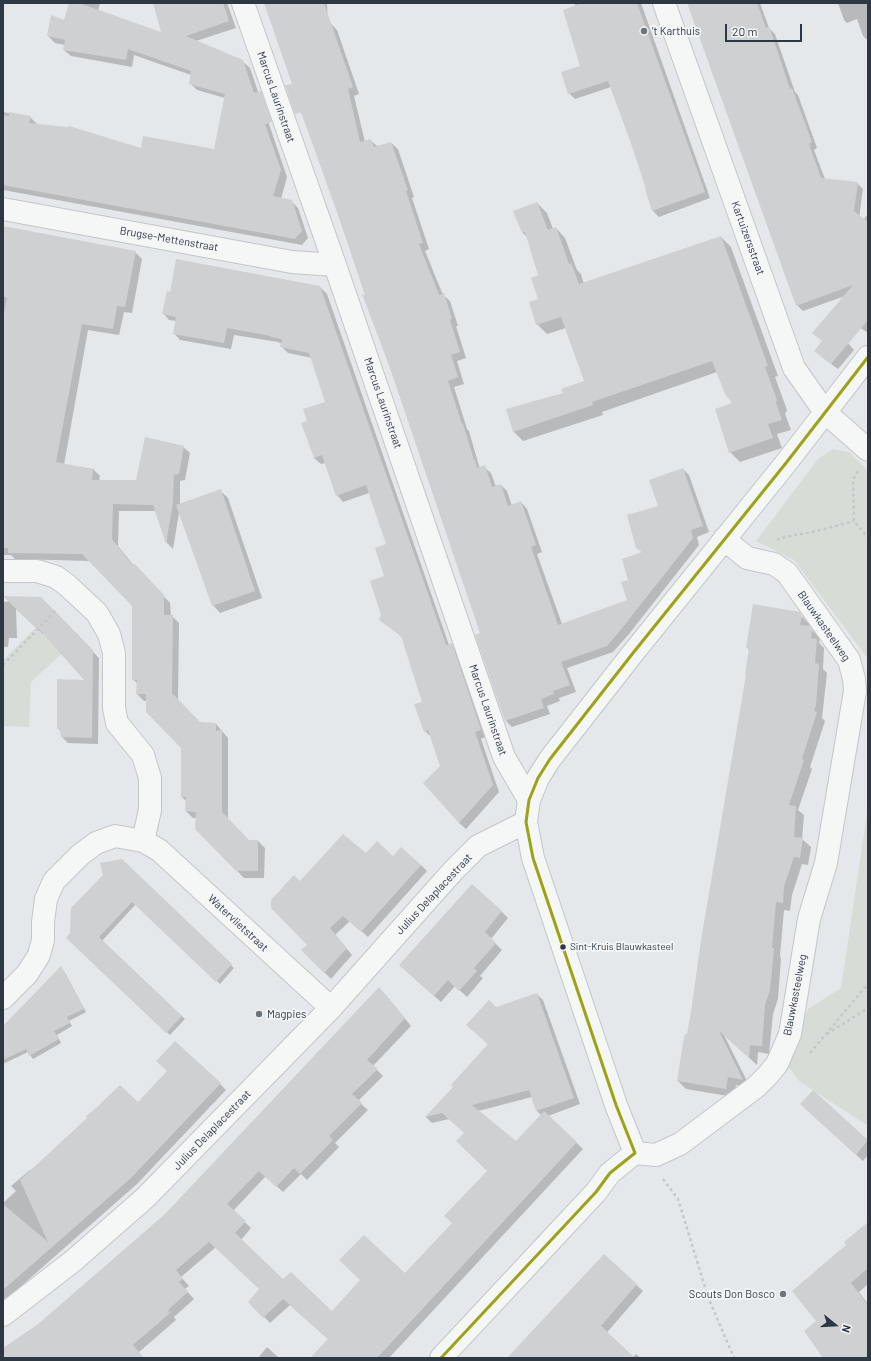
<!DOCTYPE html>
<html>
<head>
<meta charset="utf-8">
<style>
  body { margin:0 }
  #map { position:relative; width:871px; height:1361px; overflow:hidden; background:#e5e8ea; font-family:Barlow,sans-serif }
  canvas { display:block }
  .frame { position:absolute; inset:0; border:4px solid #2d3842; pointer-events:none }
  .north { position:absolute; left:815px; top:1305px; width:40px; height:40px; -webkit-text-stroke:3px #f4f6f8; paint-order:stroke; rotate:108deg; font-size:11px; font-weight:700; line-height:16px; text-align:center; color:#2d3842 }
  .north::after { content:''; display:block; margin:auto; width:14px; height:18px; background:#2d3842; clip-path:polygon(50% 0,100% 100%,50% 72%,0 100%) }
  .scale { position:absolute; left:725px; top:24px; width:77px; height:18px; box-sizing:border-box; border:2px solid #2d3842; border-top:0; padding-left:5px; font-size:12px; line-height:14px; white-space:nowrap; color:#2d3842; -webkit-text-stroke:3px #f4f6f8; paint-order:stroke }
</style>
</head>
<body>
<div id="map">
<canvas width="871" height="1361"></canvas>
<div class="frame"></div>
<div class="north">N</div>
<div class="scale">20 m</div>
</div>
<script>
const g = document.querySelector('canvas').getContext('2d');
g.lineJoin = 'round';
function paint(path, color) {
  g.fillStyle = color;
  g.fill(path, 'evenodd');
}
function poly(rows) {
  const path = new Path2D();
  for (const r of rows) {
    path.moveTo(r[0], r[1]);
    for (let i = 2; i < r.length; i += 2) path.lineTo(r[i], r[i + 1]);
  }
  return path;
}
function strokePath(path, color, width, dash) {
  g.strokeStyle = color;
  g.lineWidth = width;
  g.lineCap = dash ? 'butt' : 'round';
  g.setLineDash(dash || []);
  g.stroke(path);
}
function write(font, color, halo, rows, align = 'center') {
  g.font = font + ' Barlow,sans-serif';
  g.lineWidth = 3.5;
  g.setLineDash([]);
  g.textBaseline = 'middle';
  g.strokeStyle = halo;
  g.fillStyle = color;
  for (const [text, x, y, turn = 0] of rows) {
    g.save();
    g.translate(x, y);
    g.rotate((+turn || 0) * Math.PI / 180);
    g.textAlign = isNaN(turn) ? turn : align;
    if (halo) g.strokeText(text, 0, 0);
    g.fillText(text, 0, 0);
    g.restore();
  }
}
paint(poly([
  [833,449,849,452,868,471,868,659,794,560,756,541,818,459],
  [54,610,80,637,31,682,29,727,3,726,3,660],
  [868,806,868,1126,799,1081,787,1065,808,1009,841,988]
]), '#d7ddd6');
paint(poly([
  [70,3,100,3,98,11,163,34,154,3,227,3,236,28,196,41,242,61,250,68,287,177,281,199,291,201,298,208,308,238,302,245,3,190,3,112,30,117,37,124,142,149,215,151,225,98,197,90,190,83,191,75,134,55,132,67,71,56,64,50,65,45,55,43,48,36,64,21],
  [265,3,327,3,328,24,330,23,337,30,359,94,354,96,365,142,370,140,377,146,391,143,398,149,414,197,412,198,429,249,425,251,443,295,450,301,458,326,456,326,466,358,457,361,464,384,454,387,467,429,469,431,479,466,481,468,484,467,491,473,496,487,501,485,507,491,512,506,521,502,527,509,542,552,537,554,562,624,628,601,630,580,643,553,637,547,659,506,683,469,689,475,709,532,697,537,699,545,629,634,613,652,567,668,576,692,559,698,560,701,547,706,550,714,512,727,506,721,476,635,481,634,310,132,304,116,300,112,291,85,293,84],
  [575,3,641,3,710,198,659,217,653,211,646,190,648,190,611,87,575,99,569,93,581,67],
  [688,3,760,3,769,28,775,34,795,92,798,95,817,148,814,150,825,179,857,183,863,189,858,226,868,214,868,333,859,327,846,341,854,350,838,369,822,357,823,342,845,296,803,311,797,305],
  [838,3,868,3,868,39,866,39,863,36,857,19,847,23,844,20],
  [537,203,547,213,553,229,556,228,565,238,577,270,581,274,584,284,721,237,731,247,778,376,775,377,787,410,785,414,791,430,777,434,782,448,740,462,730,452,734,403,717,372,602,412,603,415,523,441,513,431,564,394,585,382,566,328,547,334,537,324,540,275,527,237,522,232],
  [3,227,135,252,142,259,132,313,124,312,119,335,88,330,64,465,93,469,100,476,99,481,137,482,183,447,190,453,185,480,180,481,180,505,221,491,228,498,262,598,220,613,213,605,179,513,173,549,167,543,157,511,119,511,118,546,134,566,141,572,170,603,171,616,172,616,179,623,178,700,200,723,216,724,228,738,228,820,249,841,258,841,265,848,264,878,244,878,196,829,196,818,193,818,186,811,187,802,182,797,182,747,147,701,144,701,137,694,138,684,133,679,133,606,90,561,15,559,11,555,3,555,3,323,4,316,3,316],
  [320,287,327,294,449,645,451,644,458,651,487,736,481,739,499,792,466,829,459,823,431,737,425,731,423,703,403,638,381,620,386,577,387,545,369,493,343,502,337,495,325,463,321,464,314,458,308,422,326,403,312,358,288,353,281,346,282,344,278,342,234,335,231,349,180,340,174,333,176,321,169,320,163,313],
  [40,598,99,658,98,744,68,743,62,737,61,732,58,728,86,681,44,633,43,634,16,609,17,638,9,638,8,647,3,647,3,602],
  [799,613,807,622,810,624,809,627,818,636,820,639,819,643,824,648,823,669,827,673,822,718,825,721,810,767,812,769,798,810,804,815,802,839,811,847,808,865,802,864,792,895,790,911,784,910,780,956,781,958,778,999,773,1014,769,1054,758,1052,757,1065,724,1035,750,1087,736,1085,734,1097,686,1089,678,1081,688,1035,747,676,749,650,748,648],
  [366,855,393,857,421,865,427,871,368,937,350,921,335,935,352,955,331,979,302,950,308,945,300,882],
  [122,860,234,968,220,984,136,904,102,941,185,1019,170,1035,67,938],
  [501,911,508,918,491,939,502,950,480,976,483,978,467,997,455,986,441,1002,407,972],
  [61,968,64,971,86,1012,69,1021,72,1026,57,1035,61,1043,33,1059,28,1052,3,1064,3,1028],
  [385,994,411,1026,373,1066,383,1076,358,1101,368,1110,335,1143,339,1147,307,1180,301,1174,283,1192,266,1176,233,1211,251,1228,241,1240,283,1281,332,1312,405,1275,453,1223,488,1171,465,1133,449,1119,432,1123,426,1117,455,1087,489,1045,474,1031,496,1008,537,994,543,1000,580,1104,548,1116,583,1149,389,1358,312,1358,329,1340,290,1305,270,1323,250,1302,261,1290,216,1247,181,1277,189,1286,185,1289,194,1299,174,1317,176,1320,139,1352,142,1358,3,1358,3,1349,37,1326,166,1214],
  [532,1097,537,1111,542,1116,517,1142,478,1111],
  [220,1084,226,1090,137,1184,3,1302,3,1203,16,1191,11,1186,30,1170,31,1171,138,1103],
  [813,1091,868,1141,868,1155,863,1161,808,1111],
  [868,1223,868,1284,859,1292,868,1304,868,1358,825,1358,818,1321,848,1245],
  [604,1255,643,1291,596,1345,583,1358,509,1358],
  [267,1347,279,1358,258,1358],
  [636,1354,641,1358,629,1358,633,1357]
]), '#0003');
paint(poly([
  [69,3,79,3,161,32,153,3,223,3,229,21,186,36,243,60,254,93,261,91,272,122,265,124,281,170,273,196,292,200,302,231,295,239,3,185,3,115,9,116,9,112,31,116,29,123,67,127,69,126,141,148,143,136,214,149,225,94,189,84,191,71,128,49,126,60,63,50,65,40,47,36,51,15,64,20],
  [264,3,324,3,353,87,348,89,360,142,371,139,374,147,391,142,408,190,406,191,423,243,419,244,439,295,444,293,452,319,450,320,460,352,451,355,458,377,448,381,462,424,463,424,474,460,475,460,477,468,485,465,492,487,501,484,508,506,521,501,536,545,531,547,558,625,627,600,621,582,628,580,622,559,642,552,636,548,627,515,658,506,649,480,683,468,703,526,691,530,693,538,623,627,607,646,561,662,570,685,553,691,554,694,541,699,544,708,505,721,475,635,480,633,390,368,362,294,365,295,342,226,301,112,295,114,285,85,292,84],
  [582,3,637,3,705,192,652,211,645,189,646,189,632,146,608,81,568,94,561,72,580,66,563,10],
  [687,3,757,3,766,28,769,26,790,89,792,88,809,134,812,142,809,144,821,178,858,182,854,211,868,222,868,320,831,364,814,351,822,341,812,333,853,285,796,306],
  [537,202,548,230,556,227,569,264,571,263,579,284,721,236,768,366,765,367,777,400,776,403,782,420,768,424,773,438,729,453,715,409,732,403,725,394,712,361,592,402,593,405,513,432,506,409,563,393,561,389,584,381,561,317,536,325,529,302,538,299,531,278,538,275,525,232,522,233,513,211],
  [3,226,136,251,125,307,117,306,113,329,82,324,56,462,93,469,92,480,136,480,145,437,184,446,179,474,174,475,173,503,166,544,153,505,113,504,112,539,133,566,135,564,164,595,164,615,173,615,172,694,173,694,200,722,216,723,216,731,222,730,222,812,249,840,258,840,258,871,236,871,195,829,196,812,185,811,186,797,181,797,181,748,146,712,146,694,136,694,137,680,132,680,132,606,82,554,8,553,8,548,3,548,3,317,7,298,3,296],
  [176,259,320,286,446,645,452,643,481,730,475,732,493,785,459,823,423,783,440,766,428,730,424,732,414,704,422,702,401,636,379,620,381,615,370,581,384,576,375,548,386,544,366,485,336,496,322,455,314,458,301,423,307,421,303,409,325,402,309,353,280,347,282,339,271,337,271,336,227,328,224,343,173,334,176,317,162,314,167,291,170,292],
  [221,489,255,591,212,606,176,505],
  [3,596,41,597,93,650,92,738,61,737,60,729,57,729,57,679,84,680,37,627,36,628],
  [753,604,800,612,802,616,800,625,810,626,812,630,811,638,817,639,815,663,819,664,816,705,814,711,817,712,802,759,804,760,789,805,796,806,794,837,803,838,800,858,794,857,784,886,783,903,776,902,772,948,774,948,770,990,765,1005,762,1046,750,1045,749,1058,719,1031,743,1080,728,1077,726,1089,677,1081,684,1037,686,1033,687,1034,691,1012,701,940,746,675,745,675,749,648,746,648],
  [343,834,366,853,377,841,393,856,401,847,421,865,361,932,343,916,330,928,347,948,324,973,301,950,307,945,271,908,271,900,294,875,300,881],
  [122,859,232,964,216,982,132,902,99,937,182,1016,166,1033,66,938,70,933,71,908,103,875,100,863],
  [472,884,502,911,485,932,496,943,474,968,477,971,459,991,448,980,434,996,399,965],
  [61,966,84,1009,67,1017,70,1023,54,1031,59,1039,29,1056,26,1049,3,1060,3,1026],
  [379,987,405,1018,367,1060,378,1069,352,1094,362,1103,329,1136,333,1140,300,1174,294,1168,276,1187,259,1171,227,1204,246,1221,235,1233,283,1279,291,1272,332,1311,360,1280,339,1260,364,1235,405,1273,452,1223,444,1216,487,1171,456,1141,464,1133,442,1113,425,1117,453,1087,451,1085,488,1044,466,1025,489,1000,496,1007,537,993,574,1098,536,1111,529,1090,472,1105,516,1141,544,1111,577,1142,377,1358,310,1358,328,1339,283,1299,263,1318,248,1302,259,1289,209,1242,176,1270,183,1279,179,1282,188,1292,168,1310,170,1313,133,1345,144,1358,3,1358,3,1348,37,1325,165,1214],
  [175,1041,221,1083,131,1178,3,1290,3,1204,48,1242,20,1180,87,1118,86,1116,101,1104,101,1103,120,1085,138,1102,167,1071,156,1061],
  [813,1090,868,1140,856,1155,800,1104],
  [868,1222,868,1270,867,1269,851,1283,868,1305,868,1358,823,1358,804,1331,816,1321,792,1291,846,1245,844,1242],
  [604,1254,637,1284,601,1326,635,1358,507,1358]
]), '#ced0d2');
const minor = poly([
  [243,3,335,265,504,757,529,800],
  [664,3,794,368,825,412,868,450],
  [3,209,292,262,335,265],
  [3,571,37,571,56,577,67,585,97,613,109,634,114,653,114,708,117,723,143,755,150,778,150,810,143,841],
  [3,998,27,974,39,955,43,940,43,922,46,899,54,881,80,855,96,843,115,836,143,841,159,850,331,1008],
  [635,1153,616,1105,533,858,526,822,529,800,538,778,550,759,633,653,786,463,868,357],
  [635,1153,656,1155,680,1144,756,1087,768,1075,777,1064,790,1034,809,919,826,863,855,691,854,679,849,660,787,573,774,564,747,558,724,539],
  [3,1315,73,1261,145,1198,331,1008,453,871,478,846,526,822],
  [441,1358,596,1192,610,1173,635,1153]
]);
strokePath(minor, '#c3c6c8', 24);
strokePath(poly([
  [858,471,853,480,854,521,868,538],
  [777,540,780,538,817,531,854,521],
  [3,665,57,609],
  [827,1034,868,1008],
  [810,1053,868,984],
  [663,1179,678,1199,708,1297,734,1358]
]), '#c5c8ca', 2.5, [3, 3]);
strokePath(minor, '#f5f6f6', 22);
strokePath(poly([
  [635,1153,616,1105,533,858,526,822,529,800,538,778,550,759,633,653,786,463,868,357],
  [441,1358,596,1192,610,1173,635,1153]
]), '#9aa414', 3);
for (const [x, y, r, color] of [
  [644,31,4,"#6d767d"],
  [563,947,3.5,"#2d3842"],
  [259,1014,4,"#6d767d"],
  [783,1294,4,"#6d767d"]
]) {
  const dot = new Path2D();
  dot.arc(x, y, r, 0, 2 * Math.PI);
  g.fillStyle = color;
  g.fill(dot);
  strokePath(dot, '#f4f6f8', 1.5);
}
write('10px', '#2d3842', '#f4f6f8', [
  ["Sint-Kruis Blauwkasteel",570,947]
], 'left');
write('11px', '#2d3842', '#f4f6f8', [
  ["'t Karthuis",652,31],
  ["Magpies",267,1014],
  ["Scouts Don Bosco",775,1294,"right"]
], 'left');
write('11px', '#2d3842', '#f4f6f8', [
  ["Marcus Laurinstraat",276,97,71],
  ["Kartuizersstraat",748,238,70],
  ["Brugse-Mettenstraat",169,239,10],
  ["Marcus Laurinstraat",383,403,71],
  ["Blauwkasteelweg",824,626,55],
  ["Marcus Laurinstraat",488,710,71],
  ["Julius Delaplacestraat",434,894,-47],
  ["Watervlietstraat",238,923,43],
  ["Blauwkasteelweg",795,995,-79],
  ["Julius Delaplacestraat",212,1130,-46]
]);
</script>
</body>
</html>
